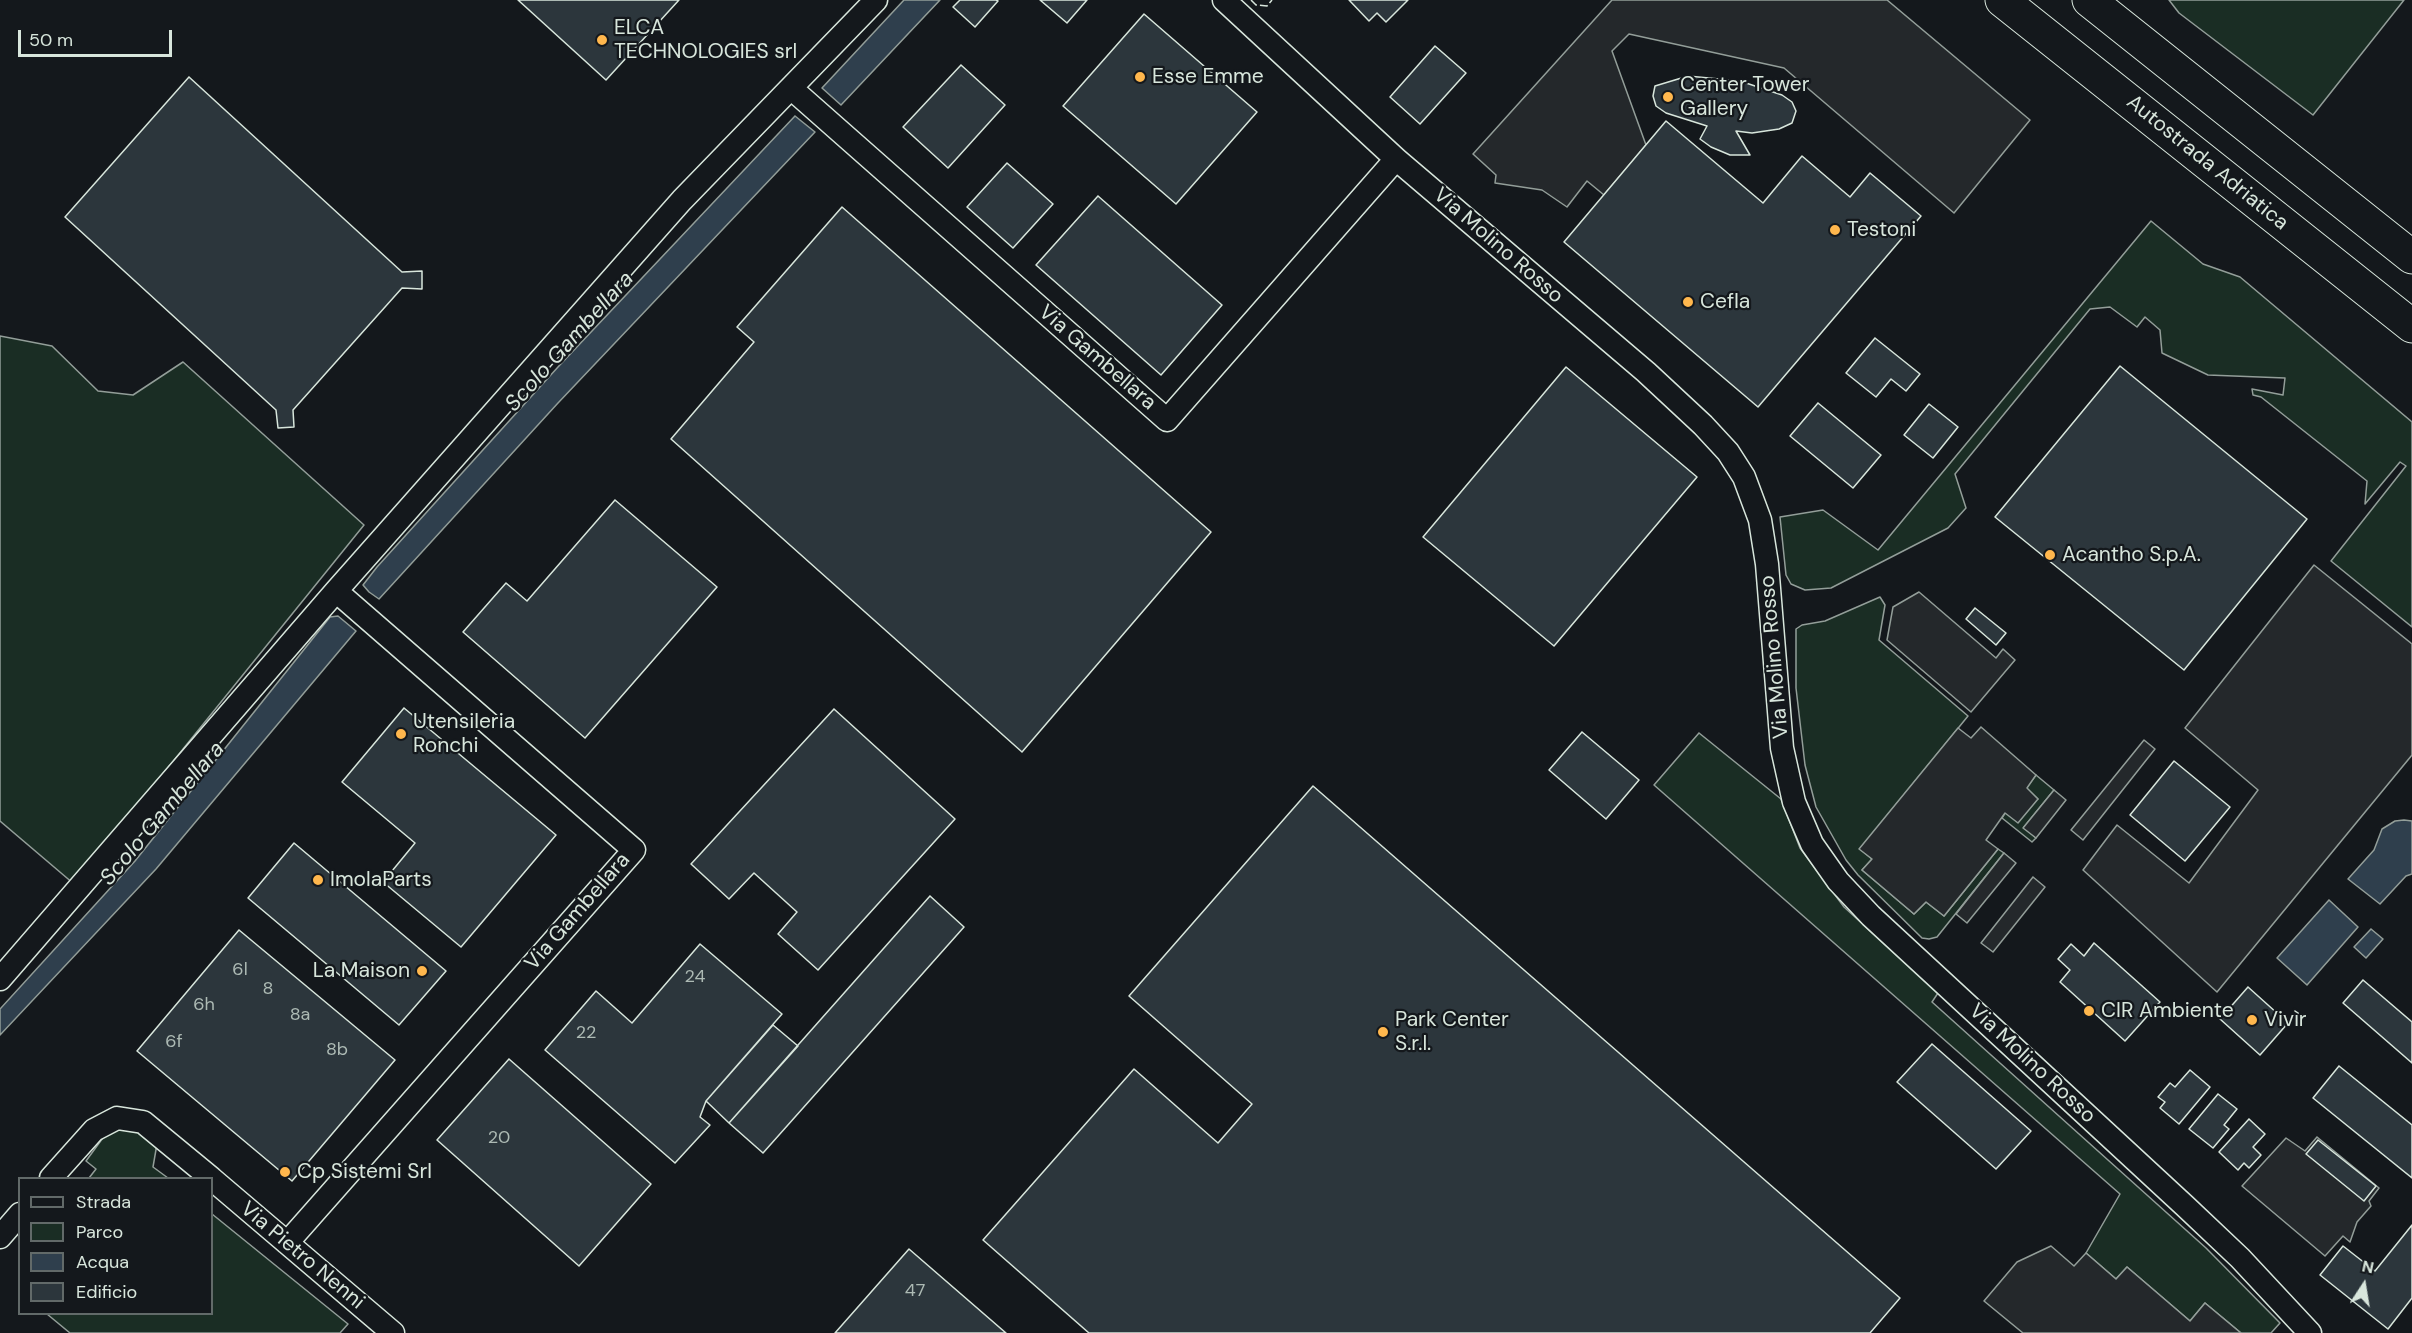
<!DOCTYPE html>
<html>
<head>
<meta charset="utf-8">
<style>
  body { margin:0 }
  #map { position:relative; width:2412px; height:1333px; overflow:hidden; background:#14181c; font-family:"DM Sans",sans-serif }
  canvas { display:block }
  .legend { position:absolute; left:18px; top:1177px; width:195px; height:138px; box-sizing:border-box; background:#14181c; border:2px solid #626a69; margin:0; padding:8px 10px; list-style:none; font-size:18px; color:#d8e6dc }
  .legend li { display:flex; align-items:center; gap:12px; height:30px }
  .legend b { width:30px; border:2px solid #626a69 }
  .north { position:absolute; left:2334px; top:1255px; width:60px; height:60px; -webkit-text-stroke:4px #14181c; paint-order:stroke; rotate:12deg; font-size:16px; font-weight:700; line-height:24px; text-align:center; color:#d8e6dc }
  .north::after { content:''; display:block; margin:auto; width:21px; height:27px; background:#d8e6dc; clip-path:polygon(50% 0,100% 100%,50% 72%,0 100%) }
  .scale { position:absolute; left:18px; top:30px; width:154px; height:27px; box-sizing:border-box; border:3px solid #d8e6dc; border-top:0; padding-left:8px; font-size:18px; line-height:21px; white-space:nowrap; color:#d8e6dc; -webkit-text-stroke:4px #14181c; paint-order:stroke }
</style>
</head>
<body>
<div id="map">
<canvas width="2412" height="1333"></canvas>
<ul class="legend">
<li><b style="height:8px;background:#14181c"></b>Strada</li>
<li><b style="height:16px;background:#1a2d24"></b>Parco</li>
<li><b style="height:16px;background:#2f3f4d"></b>Acqua</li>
<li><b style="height:16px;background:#2c363c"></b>Edificio</li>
</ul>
<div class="north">N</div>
<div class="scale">50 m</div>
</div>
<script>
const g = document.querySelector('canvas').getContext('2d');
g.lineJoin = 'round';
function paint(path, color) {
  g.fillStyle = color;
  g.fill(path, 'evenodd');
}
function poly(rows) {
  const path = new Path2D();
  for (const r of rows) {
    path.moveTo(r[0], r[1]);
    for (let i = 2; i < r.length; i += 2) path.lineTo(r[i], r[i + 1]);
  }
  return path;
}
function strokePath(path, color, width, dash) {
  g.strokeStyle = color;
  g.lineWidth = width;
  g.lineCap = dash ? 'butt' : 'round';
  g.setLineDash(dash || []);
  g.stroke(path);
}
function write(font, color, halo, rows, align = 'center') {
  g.font = font + ' "DM Sans",sans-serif';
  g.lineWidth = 4.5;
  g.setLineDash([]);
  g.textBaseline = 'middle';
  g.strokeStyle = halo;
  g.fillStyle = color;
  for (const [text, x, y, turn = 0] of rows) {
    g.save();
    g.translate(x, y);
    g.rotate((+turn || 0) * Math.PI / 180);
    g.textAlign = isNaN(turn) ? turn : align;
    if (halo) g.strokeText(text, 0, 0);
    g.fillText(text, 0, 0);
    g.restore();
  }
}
const green = poly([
  [2169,0,2404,0,2313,115,2179,13,2169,0],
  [2151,221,2203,264,2240,277,2412,422,2412,627,2331,561,2406,466,2400,462,2365,504,2367,481,2261,397,2253,395,2252,389,2283,395,2285,378,2208,375,2162,353,2160,330,2145,317,2137,327,2110,307,2090,309,1955,474,1966,508,1948,528,1831,588,1805,590,1791,584,1786,575,1780,517,1823,510,1878,550,2151,221],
  [0,336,52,346,98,391,133,395,183,362,364,525,74,884,0,821,0,336],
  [1880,597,1885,605,1879,640,1968,716,1860,849,1872,859,1862,870,1914,914,1926,902,1944,916,1998,849,2004,853,1937,937,1929,939,1922,938,1858,875,1846,860,1816,807,1805,765,1796,688,1796,629,1802,625,1825,621,1880,597],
  [1699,733,1781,799,1800,848,1844,907,1938,993,1932,1002,2206,1248,2280,1323,2271,1333,2241,1333,2205,1303,2190,1321,2127,1267,2116,1279,2086,1253,2120,1194,1654,785,1699,733],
  [2036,775,2054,790,2024,827,2036,838,2032,842,2002,818,2005,813,2038,799,2026,788,2036,775],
  [128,1126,158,1138,153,1167,168,1178,89,1178,96,1169,86,1161,105,1135,128,1126],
  [212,1214,348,1324,340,1333,70,1333,47,1314,212,1314,212,1214]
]);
paint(green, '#1a2d24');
strokePath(green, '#939e99', 1.5);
const parking = poly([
  [1612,0,1887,0,2030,120,1954,213,1784,68,1629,34,1612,51,1646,145,1604,195,1587,181,1567,207,1542,190,1495,183,1496,175,1473,154,1612,0],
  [2314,565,2412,644,2412,755,2217,992,2083,870,2117,825,2189,883,2258,790,2185,728,2314,565],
  [1919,592,1996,658,2003,649,2015,660,1971,712,1887,640,1893,607,1919,592],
  [1981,727,2036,775,2027,788,2038,799,2018,823,2005,813,1986,840,1998,849,1944,916,1926,902,1914,914,1862,870,1872,859,1859,849,1958,728,1971,738,1981,727],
  [2144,740,2155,749,2083,840,2071,830,2144,740],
  [2054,790,2066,800,2036,838,2023,828,2054,790],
  [2004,853,2016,863,1967,923,1956,914,2004,853],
  [2033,877,2045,887,1993,952,1981,943,2033,877],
  [2317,1137,2379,1188,2369,1201,2371,1206,2357,1222,2350,1242,2343,1236,2325,1256,2242,1186,2286,1138,2305,1151,2317,1137],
  [2051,1246,2074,1266,2086,1253,2116,1279,2127,1267,2190,1321,2205,1303,2241,1333,2023,1333,1984,1301,2017,1262,2051,1246]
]);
paint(parking, '#24282b');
strokePath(parking, '#939e99', 1.5);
const water = poly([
  [904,0,940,0,841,105,822,88,904,0],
  [795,116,815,132,558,403,379,599,369,592,363,585,377,567,558,367,795,116],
  [338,616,356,631,156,869,0,1035,0,1009,135,861,330,617,338,616],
  [2404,820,2412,821,2412,874,2406,876,2380,904,2348,879,2374,850,2382,829,2395,821,2404,820],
  [2329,900,2358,927,2307,985,2277,958,2329,900],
  [2371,929,2383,939,2366,958,2354,947,2371,929]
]);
paint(water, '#2f3f4d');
strokePath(water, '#939e99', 1.5);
const building = poly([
  [518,0,679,0,606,80,518,0],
  [960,0,996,0,998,1,975,27,953,7,960,0],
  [1040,0,1087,0,1067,23,1040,0],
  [1349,0,1408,0,1386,22,1377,13,1369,21,1349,0],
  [1144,14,1257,112,1176,204,1063,106,1144,14],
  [1435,46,1466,73,1420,124,1390,97,1435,46],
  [961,65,1005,105,948,168,903,127,961,65],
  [1688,76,1740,81,1782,95,1792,102,1796,111,1792,123,1779,129,1752,133,1736,131,1750,155,1730,155,1711,147,1700,139,1707,126,1666,113,1656,106,1653,96,1655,86,1688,76],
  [189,77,402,272,422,271,422,289,402,288,293,410,294,427,278,428,276,410,65,217,189,77],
  [1666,121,1763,203,1802,156,1850,197,1870,173,1921,216,1758,407,1564,242,1666,121],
  [1007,163,1053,204,1013,248,967,207,1007,163],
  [1098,196,1222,305,1161,375,1036,265,1098,196],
  [842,207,1211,532,1022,752,671,439,754,342,737,327,842,207],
  [1875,338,1920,374,1906,391,1891,379,1876,397,1846,373,1875,338],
  [2120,366,2307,519,2184,670,1995,517,2120,366],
  [1566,367,1697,477,1554,646,1423,537,1566,367],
  [1818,403,1881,455,1853,488,1790,436,1818,403],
  [1929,404,1958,427,1933,458,1904,435,1929,404],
  [615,500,717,587,585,738,463,632,506,583,527,601,615,500],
  [1975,608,2006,633,1996,645,1966,619,1975,608],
  [404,708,556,835,461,947,383,882,415,843,342,782,404,708],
  [834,709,955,819,818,970,778,934,797,912,754,873,729,899,691,864,834,709],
  [1582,732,1639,780,1606,819,1549,770,1582,732],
  [2174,761,2230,807,2185,861,2130,815,2174,761],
  [1313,786,1900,1298,1870,1333,1089,1333,983,1240,1134,1069,1218,1143,1252,1104,1129,996,1313,786],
  [294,843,446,971,399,1025,248,898,294,843],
  [930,896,964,927,763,1153,729,1123,930,896],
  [239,930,395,1060,292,1181,137,1051,239,930],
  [2094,943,2160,1002,2125,1041,2060,982,2070,970,2058,959,2071,944,2084,956,2094,943],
  [700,944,782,1014,706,1101,700,1117,710,1125,675,1163,545,1050,596,991,632,1023,700,944],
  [2363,980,2412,1022,2412,1063,2343,1003,2363,980],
  [2248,987,2288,1023,2260,1055,2220,1019,2248,987],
  [773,1025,798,1046,729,1123,706,1101,773,1025],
  [1932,1044,2031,1131,1996,1169,1897,1082,1932,1044],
  [509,1059,651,1184,579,1266,437,1140,509,1059],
  [2339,1066,2412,1125,2412,1178,2313,1098,2339,1066],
  [2190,1070,2210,1087,2179,1124,2160,1108,2165,1102,2158,1097,2170,1083,2175,1087,2190,1070],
  [2218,1094,2237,1109,2224,1125,2229,1129,2213,1148,2189,1129,2218,1094],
  [2249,1119,2265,1134,2253,1147,2261,1155,2249,1168,2244,1163,2238,1170,2219,1152,2249,1119],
  [2318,1140,2376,1186,2364,1201,2306,1154,2318,1140],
  [2412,1225,2412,1298,2388,1329,2320,1275,2343,1246,2375,1271,2412,1225],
  [909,1249,1006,1333,835,1333,909,1249]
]);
paint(building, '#2c363c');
strokePath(building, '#d8e6dc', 1.5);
const minor = poly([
  [1224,0,1396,159,1646,372,1703,425,1728,452,1744,477,1760,520,1767,564,1782,748,1794,802,1812,844,1838,881,1871,916,2185,1206,2240,1258,2310,1333],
  [792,89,1167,420,1396,159],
  [0,979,336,591,682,200,876,0],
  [51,1178,94,1130,117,1118,143,1122,211,1178],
  [212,1179,393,1333],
  [0,1237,20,1214],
  [287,1243,634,850,336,591]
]);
const highway = poly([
  [2002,0,2412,326],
  [2089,0,2412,257]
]);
strokePath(minor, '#d8e6dc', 25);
strokePath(highway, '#d8e6dc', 35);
strokePath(minor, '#14181c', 22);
strokePath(highway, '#14181c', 33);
strokePath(poly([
  [1251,0,1256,5,1267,6,1272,0]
]), '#d8e6dc', 1.5, [8, 3]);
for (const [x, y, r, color] of [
  [602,40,6,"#ffb74d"],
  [1140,77,6,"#ffb74d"],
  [1668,97,6,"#ffb74d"],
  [1835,230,6,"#ffb74d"],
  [1688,302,6,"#ffb74d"],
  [2050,555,6,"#ffb74d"],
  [401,734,6,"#ffb74d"],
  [318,880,6,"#ffb74d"],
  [422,971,6,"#ffb74d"],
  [2089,1011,6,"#ffb74d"],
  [2252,1020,6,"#ffb74d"],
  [1383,1032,6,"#ffb74d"],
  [285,1172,6,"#ffb74d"]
]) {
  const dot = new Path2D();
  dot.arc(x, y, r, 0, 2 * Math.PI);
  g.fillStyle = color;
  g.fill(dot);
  strokePath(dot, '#14181c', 2);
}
write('18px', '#adbab4', null, [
  ["6l",240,970],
  ["24",695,977],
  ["8",268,989],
  ["6h",204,1005],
  ["8a",300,1015],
  ["22",586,1033],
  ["6f",174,1042],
  ["8b",337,1050],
  ["20",499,1138],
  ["47",915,1291]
]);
write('21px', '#d8e6dc', '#14181c', [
  ["ELCA",614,28],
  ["TECHNOLOGIES srl",614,52],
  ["Esse Emme",1152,77],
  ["Center Tower",1680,85],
  ["Gallery",1680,109],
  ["Testoni",1847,230],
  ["Cefla",1700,302],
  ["Acantho S.p.A.",2062,555],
  ["Utensileria",413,722],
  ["Ronchi",413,746],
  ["ImolaParts",330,880],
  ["La Maison",410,971,"right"],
  ["CIR Ambiente",2101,1011],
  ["Park Center",1395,1020],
  ["S.r.l.",1395,1044],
  ["Vivìr",2264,1020],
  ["Cp Sistemi Srl",297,1172]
], 'left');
write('21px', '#d8e6dc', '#14181c', [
  ["Autostrada Adriatica",2207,163,39],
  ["Via Molino Rosso",1498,246,41],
  ["Via Gambellara",1097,358,41],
  ["Via Molino Rosso",1775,657,-95],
  ["Via Gambellara",578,912,-49],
  ["Via Molino Rosso",2032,1064,43],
  ["Via Pietro Nenni",302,1256,40]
]);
write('italic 22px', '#d8e6dc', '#14181c', [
  ["Scolo Gambellara",570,342,-48],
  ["Scolo Gambellara",163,814,-50]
]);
</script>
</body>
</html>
